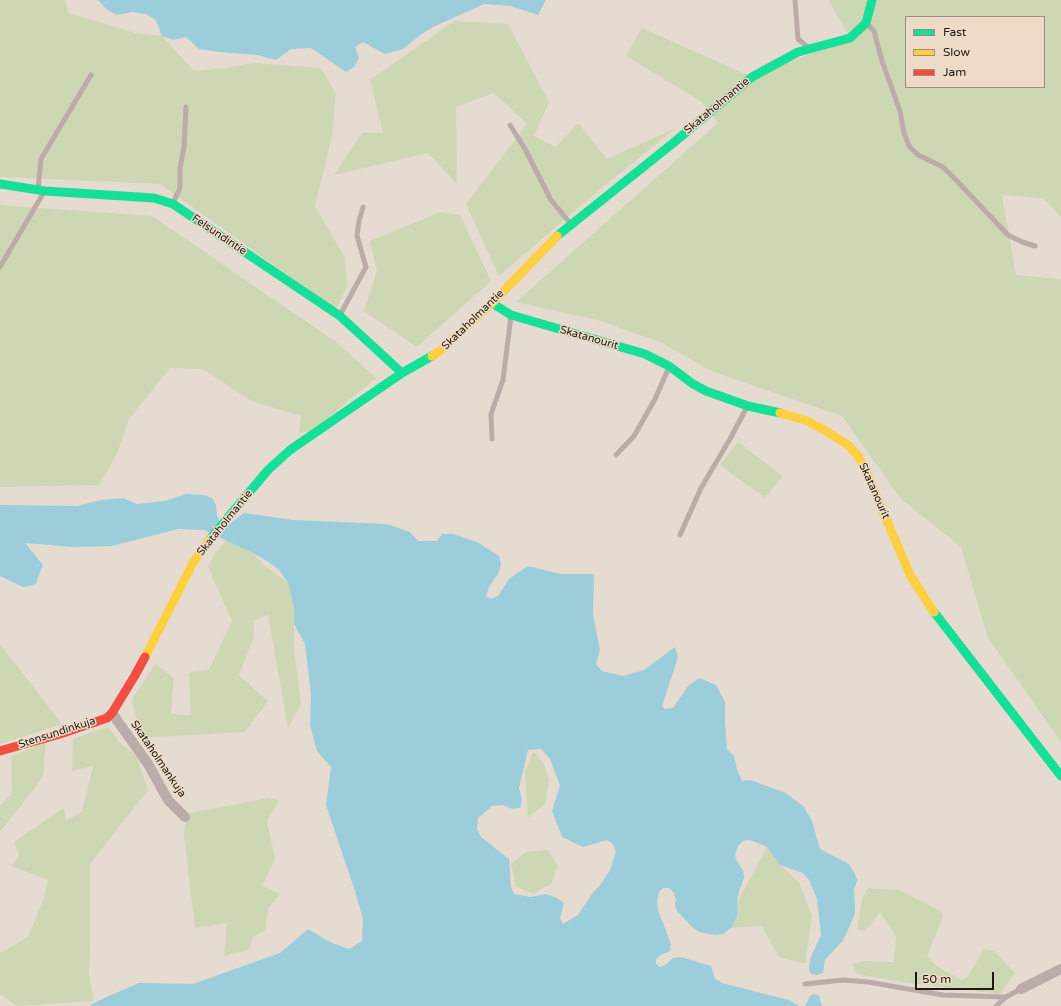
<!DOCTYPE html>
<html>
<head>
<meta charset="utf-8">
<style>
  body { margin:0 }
  #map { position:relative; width:1061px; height:1006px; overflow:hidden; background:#e5dbd0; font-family:"Varela Round",sans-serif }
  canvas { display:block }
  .legend { position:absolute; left:905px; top:16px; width:140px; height:72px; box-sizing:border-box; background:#eddbc8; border:1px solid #9b8d80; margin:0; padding:5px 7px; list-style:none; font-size:12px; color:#201913 }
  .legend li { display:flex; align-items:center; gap:8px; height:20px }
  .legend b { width:20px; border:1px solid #9b8d80 }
  .scale { position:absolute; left:915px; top:972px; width:79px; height:18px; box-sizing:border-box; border:2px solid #201913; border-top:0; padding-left:5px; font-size:12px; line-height:14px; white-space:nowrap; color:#201913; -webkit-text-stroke:3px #eddbc8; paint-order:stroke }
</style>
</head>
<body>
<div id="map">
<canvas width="1061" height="1006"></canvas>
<ul class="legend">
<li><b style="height:5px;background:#16e098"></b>Fast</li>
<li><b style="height:5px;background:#ffcf43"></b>Slow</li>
<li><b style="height:5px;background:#f24e42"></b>Jam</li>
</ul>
<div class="scale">50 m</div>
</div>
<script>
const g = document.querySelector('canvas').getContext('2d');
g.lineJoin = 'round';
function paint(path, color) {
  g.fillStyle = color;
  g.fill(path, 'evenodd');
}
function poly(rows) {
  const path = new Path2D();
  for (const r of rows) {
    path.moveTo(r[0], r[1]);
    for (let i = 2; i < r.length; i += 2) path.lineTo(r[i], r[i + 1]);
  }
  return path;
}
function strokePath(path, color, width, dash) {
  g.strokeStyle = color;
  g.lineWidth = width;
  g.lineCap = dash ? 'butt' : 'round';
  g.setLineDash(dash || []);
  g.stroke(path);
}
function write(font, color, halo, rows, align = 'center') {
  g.font = font + ' "Varela Round",sans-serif';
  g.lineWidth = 3;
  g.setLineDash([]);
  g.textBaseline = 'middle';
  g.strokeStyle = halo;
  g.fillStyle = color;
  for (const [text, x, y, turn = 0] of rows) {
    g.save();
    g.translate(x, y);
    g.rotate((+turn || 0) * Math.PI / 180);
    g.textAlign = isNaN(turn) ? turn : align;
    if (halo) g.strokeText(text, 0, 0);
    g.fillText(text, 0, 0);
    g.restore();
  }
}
paint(poly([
  [0,0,65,0,69,13,135,33,162,36,194,71,227,68,253,63,321,68,336,94,332,136,315,206,345,258,347,287,336,309,160,184,0,177],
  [828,0,1061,0,1061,217,1043,198,1002,195,1016,275,1061,279,1061,742,988,638,961,547,901,499,842,416,711,371,662,343,601,321,516,302,718,123,702,102,626,56,642,28,752,77,850,38],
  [906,17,1044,17,1044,87,906,87],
  [454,21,508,24,549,102,534,136,556,147,578,123,607,159,676,128,592,196,499,276,466,204,527,124,494,93,456,107,457,184,428,153,334,175,362,133,383,133,370,80],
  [0,205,152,216,336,342,376,378,313,430,299,433,301,416,251,401,203,369,170,368,129,419,117,454,99,485,0,487],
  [440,212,460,215,491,281,417,347,364,311,377,271,370,241],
  [738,442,783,476,765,498,720,465],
  [227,540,253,553,265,566,288,583,294,609,294,648,301,705,288,728,268,615,254,620,253,639,239,675,268,701,245,732,141,738,132,700,155,664,174,678,171,714,191,715,189,673,209,670,232,621,208,567,216,552],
  [0,644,62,724,0,744],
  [108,727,119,742,137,757,148,790,90,864,90,946,89,975,94,1001,17,1006,0,994,0,953,28,937,44,898,48,880,11,866,19,855,14,842,64,808,66,821,82,811,93,766,72,771,73,739],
  [46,742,43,777,0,832,0,805,12,794,11,757],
  [533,751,544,764,549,781,545,804,528,818,525,773],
  [268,798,279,800,267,821,275,859,262,886,280,894,268,909,265,930,253,937,249,950,224,956,227,923,195,928,184,835,186,814],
  [767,847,780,865,799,882,812,916,805,964,779,957,762,926,731,928,738,914,737,903],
  [548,850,558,866,551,884,533,894,516,886,511,864,526,852],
  [868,888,899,890,941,911,943,917,927,956,935,965,961,980,968,976,984,949,994,951,1015,973,1000,994,901,982,857,974,852,964,864,961,894,962,896,936,880,912,865,932,857,929,862,900]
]), '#ced7b4');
paint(poly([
  [98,0,546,0,538,15,511,6,484,4,433,27,423,33,403,49,385,54,363,42,355,47,359,58,354,67,346,72,311,48,291,49,276,60,258,55,219,52,199,49,186,37,174,40,162,36,156,20,146,14,132,12,117,15,106,9],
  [186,494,204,495,212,498,216,505,217,516,221,523,231,523,244,513,293,520,387,524,410,532,418,541,437,541,442,534,453,534,479,543,499,556,501,564,498,574,490,585,486,596,491,599,498,596,509,579,528,566,561,574,594,574,593,615,600,650,596,664,602,671,623,676,644,670,675,647,678,657,662,706,665,709,673,708,688,686,699,678,716,685,725,702,725,723,727,749,734,756,737,769,742,781,750,780,786,793,804,807,812,821,820,849,849,864,858,880,854,888,855,913,844,939,825,960,823,973,817,975,811,974,809,970,810,959,821,935,817,899,809,880,803,873,780,865,767,847,750,840,743,841,738,846,735,855,736,860,743,870,744,878,739,891,737,903,738,914,731,928,723,934,715,935,699,932,691,926,677,911,675,905,676,899,674,893,669,888,663,888,659,892,657,901,658,910,671,944,670,951,661,955,656,959,656,964,659,967,664,966,673,958,681,957,711,966,715,979,722,983,789,1000,799,1006,89,1006,102,999,139,983,193,984,280,953,308,929,330,942,349,949,362,941,363,919,355,891,326,805,331,767,317,751,310,725,311,694,305,644,294,624,294,609,288,583,279,570,270,563,253,553,204,530,178,529,112,546,74,547,25,543,43,565,35,585,23,587,0,576,0,505,78,506,101,500,123,498,137,504,165,501],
  [541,749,550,759,560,785,552,811,562,837,583,847,607,840,613,844,616,852,610,870,601,884,591,895,578,915,563,924,560,918,564,903,557,898,546,894,531,897,514,894,511,887,509,859,481,837,477,829,478,818,492,806,503,805,512,809,520,808,522,800,519,788,528,750],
  [814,994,819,996,822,1006,805,1006,810,996]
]), '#9ccddb');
strokePath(poly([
  [795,0,798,39,808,47],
  [867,24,874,31,882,61,900,111,904,133,909,146,918,155,943,167,957,181,1008,235,1022,242,1035,246],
  [510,125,525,149,551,200,570,223],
  [38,189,41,159,91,75],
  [173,203,180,188,180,168,184,147,186,107],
  [0,267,44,192],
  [340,315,366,267,357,236,359,221,363,207],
  [492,439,491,414,503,380,511,316],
  [616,455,634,436,655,399,669,367],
  [680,535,701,488,730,439,747,407],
  [805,984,844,980,868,982,943,995,1006,997],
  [996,1006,1006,997,1021,989]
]), '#bbaba9', 5);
strokePath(poly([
  [112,713,148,764,168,800,185,817],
  [1021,989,1061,969]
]), '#bbaba9', 10);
strokePath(poly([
  [0,184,45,191,154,198,173,204,340,316,402,373],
  [557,236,672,144,752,77,798,52,850,38,866,23,872,0],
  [492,303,511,315,645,354,669,366,693,384,706,391,748,406,780,413],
  [210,539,268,470,290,450,402,373,432,356],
  [934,612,1061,776]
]), '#16e098', 9);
strokePath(poly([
  [432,356,440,351,492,303,557,236],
  [780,413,805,420,824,430,848,445,858,456,865,469,910,575,934,612],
  [145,657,194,561,210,539]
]), '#ffcf43', 9);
strokePath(poly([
  [0,751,60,734,107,718,112,713,134,677,145,657]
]), '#f24e42', 9);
write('11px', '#201913', '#eddbc8', [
  ["Skataholmantie",717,106,-40],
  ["Felsundintie",219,235,34],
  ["Skataholmantie",473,320,-44],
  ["Skatanourit",589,338,16],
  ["Skatanourit",874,491,66],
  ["Skataholmantie",225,523,-51],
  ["Stensundinkuja",57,733,-18],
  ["Skataholmankuja",158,759,56]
]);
</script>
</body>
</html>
